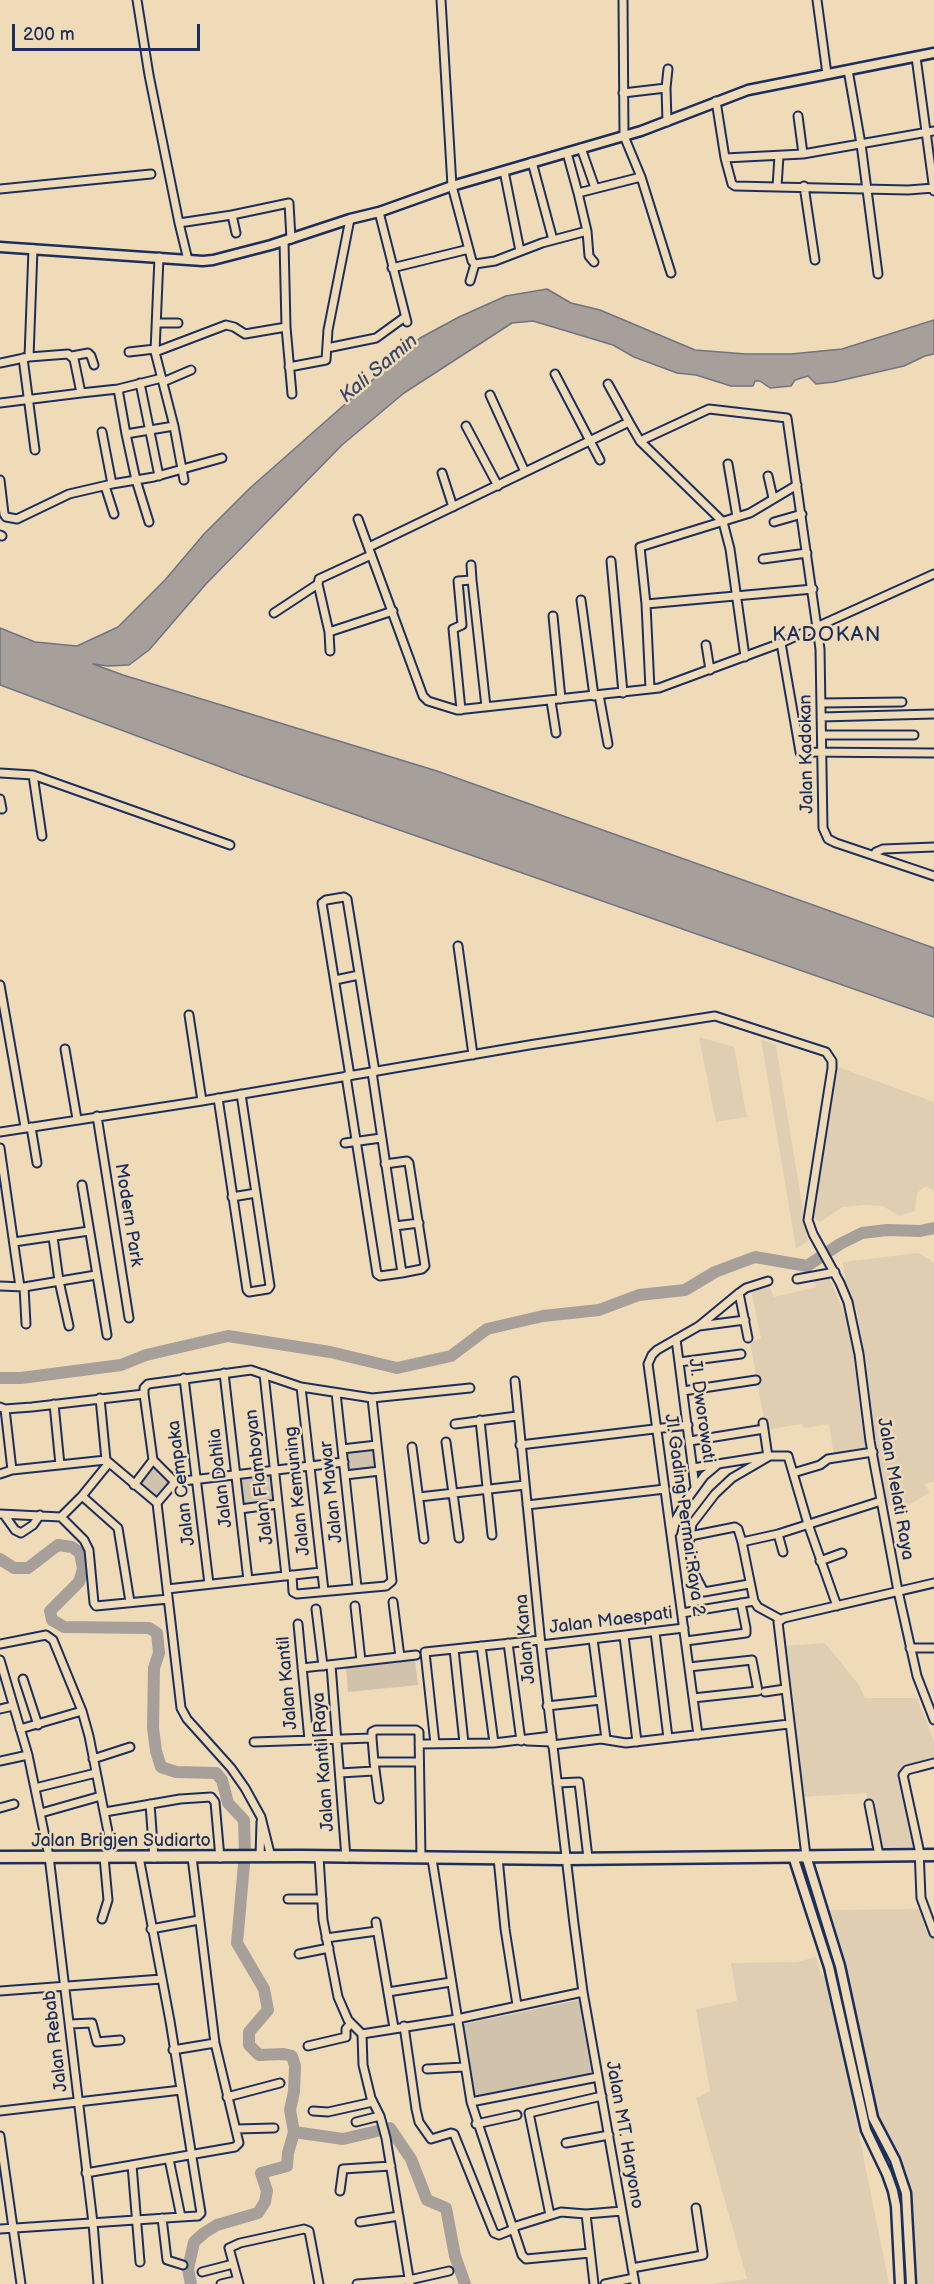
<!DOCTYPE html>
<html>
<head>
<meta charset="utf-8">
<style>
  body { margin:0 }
  #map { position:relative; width:934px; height:2284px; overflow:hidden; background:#f0dbb9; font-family:"Balsamiq Sans",sans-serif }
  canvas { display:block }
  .scale { position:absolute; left:12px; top:24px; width:188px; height:27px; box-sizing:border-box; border:3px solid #1b2f5e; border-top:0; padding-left:8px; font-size:18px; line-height:21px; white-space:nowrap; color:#1b2f5e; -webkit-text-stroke:4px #f0dbb9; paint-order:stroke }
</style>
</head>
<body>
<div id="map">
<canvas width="934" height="2284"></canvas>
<div class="scale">200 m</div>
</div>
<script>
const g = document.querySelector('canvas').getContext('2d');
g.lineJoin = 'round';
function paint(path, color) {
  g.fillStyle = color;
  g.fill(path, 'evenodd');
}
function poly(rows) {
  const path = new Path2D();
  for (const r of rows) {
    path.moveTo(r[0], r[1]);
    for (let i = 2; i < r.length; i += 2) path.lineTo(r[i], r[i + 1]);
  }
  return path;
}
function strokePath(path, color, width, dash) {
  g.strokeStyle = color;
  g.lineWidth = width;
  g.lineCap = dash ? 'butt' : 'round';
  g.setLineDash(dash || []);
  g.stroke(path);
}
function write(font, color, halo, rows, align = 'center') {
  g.font = font + ' "Balsamiq Sans",sans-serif';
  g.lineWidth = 5;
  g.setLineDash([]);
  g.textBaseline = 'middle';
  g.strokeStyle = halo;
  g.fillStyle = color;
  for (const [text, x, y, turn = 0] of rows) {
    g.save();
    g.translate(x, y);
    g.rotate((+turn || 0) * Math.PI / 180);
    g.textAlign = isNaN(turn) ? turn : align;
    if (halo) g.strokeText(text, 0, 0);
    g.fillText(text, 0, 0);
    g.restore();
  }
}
paint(poly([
  [699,1037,734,1047,747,1117,716,1122],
  [761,1039,776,1045,808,1241,796,1249],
  [838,1067,934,1102,934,1191,926,1186,917,1193,915,1211,899,1216,883,1206,865,1205,843,1207,820,1222,810,1215],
  [918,1253,934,1262,934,1482,924,1484,930,1492,902,1509,898,1503,888,1506,877,1460,857,1311,845,1281,843,1262],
  [829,1277,850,1326,861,1419,868,1450,834,1457,829,1424,804,1428,802,1424,766,1430,750,1342,761,1338,751,1290,769,1286,774,1297,816,1287,814,1281],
  [825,1643,859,1685,865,1698,917,1698,934,1741,934,1758,906,1767,899,1775,915,1848,881,1851,866,1793,800,1797,788,1698,784,1646],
  [920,1909,934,1939,934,2284,916,2284,914,2211,905,2172,879,2122,847,1981,828,1910],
  [816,1957,821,1975,827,1976,889,2284,712,2284,747,2279,696,2098,710,2091,696,2009,737,2001,731,1963,797,1962]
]), '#e0ceb2');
paint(poly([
  [374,1448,377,1468,348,1471,346,1451],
  [153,1466,171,1481,156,1499,138,1484],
  [271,1474,275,1501,244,1505,240,1478],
  [415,1660,418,1685,348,1692,346,1666],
  [579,2000,592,2077,474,2102,460,2025]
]), '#d1c2ac');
const water = poly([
  [547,289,571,303,600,310,695,350,746,354,791,354,842,349,934,320,934,354,925,356,904,366,834,382,816,384,808,376,795,380,791,386,770,388,760,381,755,381,753,386,731,386,696,375,677,373,634,357,613,345,533,321,512,323,404,393,342,445,206,584,149,650,129,665,108,666,93,664,123,675,437,771,934,948,934,1017,242,775,0,685,0,628,35,642,77,646,118,627,165,580,204,534,250,488,420,338,459,317,506,296,547,289]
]);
paint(water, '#a7a09a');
strokePath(water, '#6f7382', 1.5);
strokePath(poly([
  [0,1378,21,1378,121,1365,146,1355,228,1336,330,1352,397,1368,451,1356,487,1329,543,1316,599,1310,639,1295,685,1290,715,1272,755,1257,807,1266,840,1244,862,1233,887,1230,920,1231,934,1228],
  [0,1559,14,1568,28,1568,58,1545,72,1547,80,1553,83,1569,79,1582,50,1611,52,1620,64,1627,149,1628,157,1633,159,1653,154,1668,153,1728,156,1751,161,1767,176,1772,216,1773,222,1780,228,1803,244,1820,245,1853,237,1943,264,1989,268,2010,249,2032,249,2045,259,2055,284,2054,292,2056,295,2066,294,2092,290,2110,294,2132,288,2153,287,2166,261,2173,267,2191,265,2202,258,2213,217,2225,204,2233,194,2242,188,2269,191,2284],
  [294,2132,343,2139,390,2128,411,2159,427,2200,446,2208,455,2256,465,2284]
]), '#a7a09a', 12);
const minor = poly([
  [137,0,149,75,179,223],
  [441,0,452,186,472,261,475,264,470,281],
  [623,0,624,136,641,177,671,273],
  [817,0,827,74],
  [916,57,934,191],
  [848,70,861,144,878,274],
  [623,93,666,88],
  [716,101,725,158,803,154,934,131],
  [798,116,803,154],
  [667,122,666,88,668,69],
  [581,148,595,188],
  [567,153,578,193,641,177],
  [779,156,777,187,908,190,934,188],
  [725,158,732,184,735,186,777,187],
  [532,162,553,240],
  [504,171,520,251],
  [804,186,815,260],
  [0,189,151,174],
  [379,212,407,322],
  [232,215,236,233],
  [587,231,589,256,594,262],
  [284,241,286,327,292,394],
  [159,257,155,352,174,426,184,480],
  [188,260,179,223,232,215,289,203,291,239],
  [475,264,495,261,542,243,587,231,578,193],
  [392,268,469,249],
  [157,323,178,323],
  [327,348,376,338,405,317],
  [129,352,155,349],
  [155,352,226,325,234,327,245,334,286,327],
  [72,356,88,353,91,356,94,365],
  [29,357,33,249],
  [23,358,35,450],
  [0,363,29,357,68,354,74,359,81,393,118,389,162,378],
  [289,367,326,360,328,330,350,219],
  [555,374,600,460],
  [163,382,191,370],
  [140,383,159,476],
  [608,384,629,422],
  [118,389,126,434,174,426],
  [490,395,525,472],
  [0,403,81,393],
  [466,426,498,486],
  [102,432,112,484],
  [126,434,136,480,149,522],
  [640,441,709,409,787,418,820,649,823,828,828,839,836,843,934,876],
  [728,464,737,517],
  [442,473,453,507],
  [768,476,773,498],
  [0,480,4,514,6,517,17,519,69,494,112,484,154,477,222,458],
  [105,486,114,514],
  [358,519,423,696,428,701,457,710,659,688,781,643,934,574],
  [774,522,802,514],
  [0,535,2,536],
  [369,547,629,422,640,441,723,522,730,549,745,657],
  [763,559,807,553],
  [611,561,623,693],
  [471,565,472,580],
  [581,600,594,696],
  [646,604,813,589],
  [274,613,318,584],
  [553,616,561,699],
  [329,632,393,611],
  [781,643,800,752,934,753],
  [706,645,710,670],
  [330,651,329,632,318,584,319,579,371,555],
  [650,689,646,604,640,547,750,513,797,485],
  [599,695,608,744],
  [551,701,556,733],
  [821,703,902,702],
  [461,710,453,629,462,625,458,581,472,580,486,707],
  [821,717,934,714],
  [822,735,914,735],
  [0,773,33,775,230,845],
  [33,775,42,836],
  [0,799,2,809],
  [874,855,876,852,883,849,934,847],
  [458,946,473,1055],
  [335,980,359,975],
  [0,985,25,1127],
  [189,1015,202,1101],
  [65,1049,77,1119],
  [346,1076,377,1274,380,1276,402,1273,372,1072],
  [350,1076,322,903,326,900,344,897,347,899,375,1072],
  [218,1098,247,1290,249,1292,268,1289,270,1286,241,1094],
  [97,1116,129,1318],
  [31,1127,37,1163],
  [0,1132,202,1101,529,1045,715,1016,826,1052,832,1061,832,1068,808,1220,813,1234,840,1283,848,1302,859,1354,870,1441,898,1591,917,1676,934,1720],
  [345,1143,381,1138],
  [0,1148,20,1287],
  [385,1164,407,1161,409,1163,425,1266,422,1269,402,1273],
  [82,1185,107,1335],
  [232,1197,256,1193],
  [395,1226,419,1223],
  [53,1237,59,1281,69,1326],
  [14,1242,89,1231],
  [797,1279,835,1272],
  [0,1286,24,1287,96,1275],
  [24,1287,26,1324],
  [739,1293,748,1338],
  [699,1326,745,1320],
  [676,1339,695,1487],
  [679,1362,741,1354],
  [224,1373,248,1580],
  [264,1374,286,1576],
  [184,1378,209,1584],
  [515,1381,541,1645,574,1924,583,1992,635,2284],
  [301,1387,324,1591],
  [683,1391,756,1380],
  [336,1393,357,1587],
  [144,1394,153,1460,175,1482],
  [100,1398,106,1460,157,1503,181,1708,187,1719,231,1768,245,1788,261,1817,271,1857],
  [54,1404,60,1465],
  [0,1407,5,1409,32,1407,144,1394,144,1388,148,1384,251,1370,301,1387,372,1398,470,1388],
  [5,1409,12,1470],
  [480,1420,492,1535],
  [455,1424,517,1416],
  [690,1441,764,1429],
  [446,1442,459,1538],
  [520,1445,688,1425],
  [412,1447,424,1539],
  [342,1449,377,1445],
  [693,1468,768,1456,788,1456,808,1524,837,1606],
  [793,1473,820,1465,828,1459,873,1452],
  [0,1474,12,1470,106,1460],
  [345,1475,380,1471],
  [134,1485,153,1460],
  [82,1496,118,1528,130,1602],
  [419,1497,525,1485],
  [157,1503,175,1482,344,1462],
  [527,1505,665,1489],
  [240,1509,278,1504],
  [0,1514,61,1517,84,1540,89,1550,94,1603,96,1606,168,1599],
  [5,1516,15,1530,21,1533,33,1525,40,1515],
  [61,1517,82,1496,108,1464],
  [673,1532,676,1519,688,1498,704,1476,717,1465],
  [778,1534,783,1552],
  [690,1536,735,1527,738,1529,742,1542],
  [820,1561,842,1553],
  [292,1575,293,1592,297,1594,386,1586,392,1581,372,1398],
  [749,1584,704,1592,692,1569,689,1544,692,1524,715,1494,732,1478,768,1457,763,1423],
  [167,1589,321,1572],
  [393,1602,400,1657],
  [355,1606,361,1661],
  [316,1609,323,1666],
  [682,1613,754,1601],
  [780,1619,758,1607,754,1601,742,1542,778,1534,881,1501],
  [298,1624,309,1740],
  [655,1632,668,1738],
  [624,1636,637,1742],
  [593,1639,606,1739],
  [686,1641,746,1633,746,1628,741,1603],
  [508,1643,521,1741],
  [0,1644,46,1635,53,1640,82,1711,89,1736,113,1857],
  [541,1645,684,1628],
  [481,1646,494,1743],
  [910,1648,934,1648],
  [454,1649,464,1743],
  [0,1660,28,1755,49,1856,93,2223,98,2284],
  [331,1665,346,1858],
  [689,1667,752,1660,758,1691,693,1698],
  [302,1668,416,1655],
  [23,1679,38,1725],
  [765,1692,785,1689],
  [547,1706,601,1700],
  [0,1709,13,1706],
  [20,1729,82,1711],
  [698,1735,648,1364,652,1355,657,1350,699,1326,739,1293,746,1288,768,1281],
  [372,1738,372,1732,376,1730,416,1730,419,1732,421,1858],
  [527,1741,552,1742],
  [254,1742,372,1738,374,1762,419,1762],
  [419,1744,494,1743,552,1736],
  [435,1744,425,1652,540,1640],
  [552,1745,601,1739,626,1743,789,1724],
  [93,1759,130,1747],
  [0,1761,28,1755],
  [374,1762,379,1799],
  [934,1763,907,1770,903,1775,919,1849,921,1898,934,1933],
  [340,1773,374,1771],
  [557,1783,579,1782,588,1858],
  [35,1788,96,1773],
  [150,1804,154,1858],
  [869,1804,879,1855],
  [0,1808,14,1804],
  [105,1812,180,1799,211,1797,215,1802,220,1858],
  [41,1813,101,1796],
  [806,1856,778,1622,784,1618,934,1583],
  [260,1857,261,1822],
  [319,1857,323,1920,338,1997,348,2020,362,2034,363,2065,371,2098,380,2116,386,2138,410,2284],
  [498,1858,505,1929,517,2005],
  [432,1859,471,2102,522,2255,526,2259,590,2253],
  [288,1899,322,1899],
  [102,1919,108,1900,104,1857],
  [376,1922,394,2028],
  [151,1929,199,1920],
  [326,1938,377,1931],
  [299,1954,329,1948],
  [0,1991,162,1979],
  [388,1992,451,1982],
  [70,2024,92,2023,97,2042,120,2040],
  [404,2026,416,2109,419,2122,431,2139,451,2133,454,2134,494,2233,499,2235,514,2229],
  [362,2034,457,2019,583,1992],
  [308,2046,346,2037,346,2029,351,2023],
  [173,2050,215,2043],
  [427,2069,464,2067],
  [227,2097,280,2083],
  [471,2102,598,2077],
  [0,2111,181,2090],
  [313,2111,328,2112,373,2102],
  [356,2122,380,2116],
  [476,2124,517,2115],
  [236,2129,274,2128],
  [0,2136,21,2284],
  [566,2143,609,2135],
  [169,2159,181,2217],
  [132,2165,140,2262],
  [86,2173,235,2147,239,2143,215,2043,192,1857],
  [340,2191,343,2169,391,2166],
  [586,2214,594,2284],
  [550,2215,529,2113,602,2096],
  [162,2218,167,2260,183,2265],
  [360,2222,399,2216],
  [513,2227,561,2212,586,2214,622,2211],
  [0,2229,181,2217,198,2216,201,2213,170,2021,139,1857],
  [632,2268,703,2255,696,2208],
  [202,2272,233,2264],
  [221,2284,238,2280],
  [239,2284,229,2248,240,2243,304,2229,309,2231,319,2284],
  [357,2284,409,2280,449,2271],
  [605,2284,634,2278]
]);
const tertiary = poly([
  [0,247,203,261,213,260,271,245,350,219,379,212,452,186,641,131,748,90,934,53],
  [793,1856,829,1967,866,2130,887,2174,893,2191,896,2206,900,2284],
  [806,1856,840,1966,873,2118,895,2160,906,2193,911,2284]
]);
const primary = poly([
  [0,1857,302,1856,565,1859,934,1855]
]);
strokePath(minor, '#1b2f5e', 11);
strokePath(tertiary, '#1b2f5e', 13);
strokePath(primary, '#1b2f5e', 15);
strokePath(minor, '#f0dbb9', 7);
strokePath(tertiary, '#f0dbb9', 8);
strokePath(primary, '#f0dbb9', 10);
write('18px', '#1b2f5e', '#f0dbb9', [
  ["Jalan Kadokan",807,754,-91],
  ["Modern Park",128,1215,81],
  ["Jl. Dworowati",701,1411,82],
  ["Jalan Flamboyan",260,1477,-97],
  ["Jalan Dahlia",221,1478,-97],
  ["Jalan Cempaka",182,1483,-97],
  ["Jalan Melati Raya",895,1489,80],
  ["Jalan Kemuning",298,1491,-96],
  ["Jalan Mawar",332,1492,-96],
  ["Jl. Gading Permai Raya 2",684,1515,82],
  ["Jalan Maespati",611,1621,-7],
  ["Jalan Kana",526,1639,-95],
  ["Jalan Kantil",288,1683,-95],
  ["Jalan Kantil Raya",324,1762,-94],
  ["Jalan Brigjen Sudiarto",121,1841],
  ["Jalan Rebab",56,2041,-97],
  ["Jalan MT. Haryono",624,2135,80]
]);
write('italic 20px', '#37466a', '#f0dbb9', [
  ["Kali Samin",379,369,-40]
]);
g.letterSpacing = '1.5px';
write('21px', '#1b2f5e', '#f0dbb9', [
  ["KADOKAN",827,636]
]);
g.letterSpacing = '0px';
</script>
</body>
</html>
